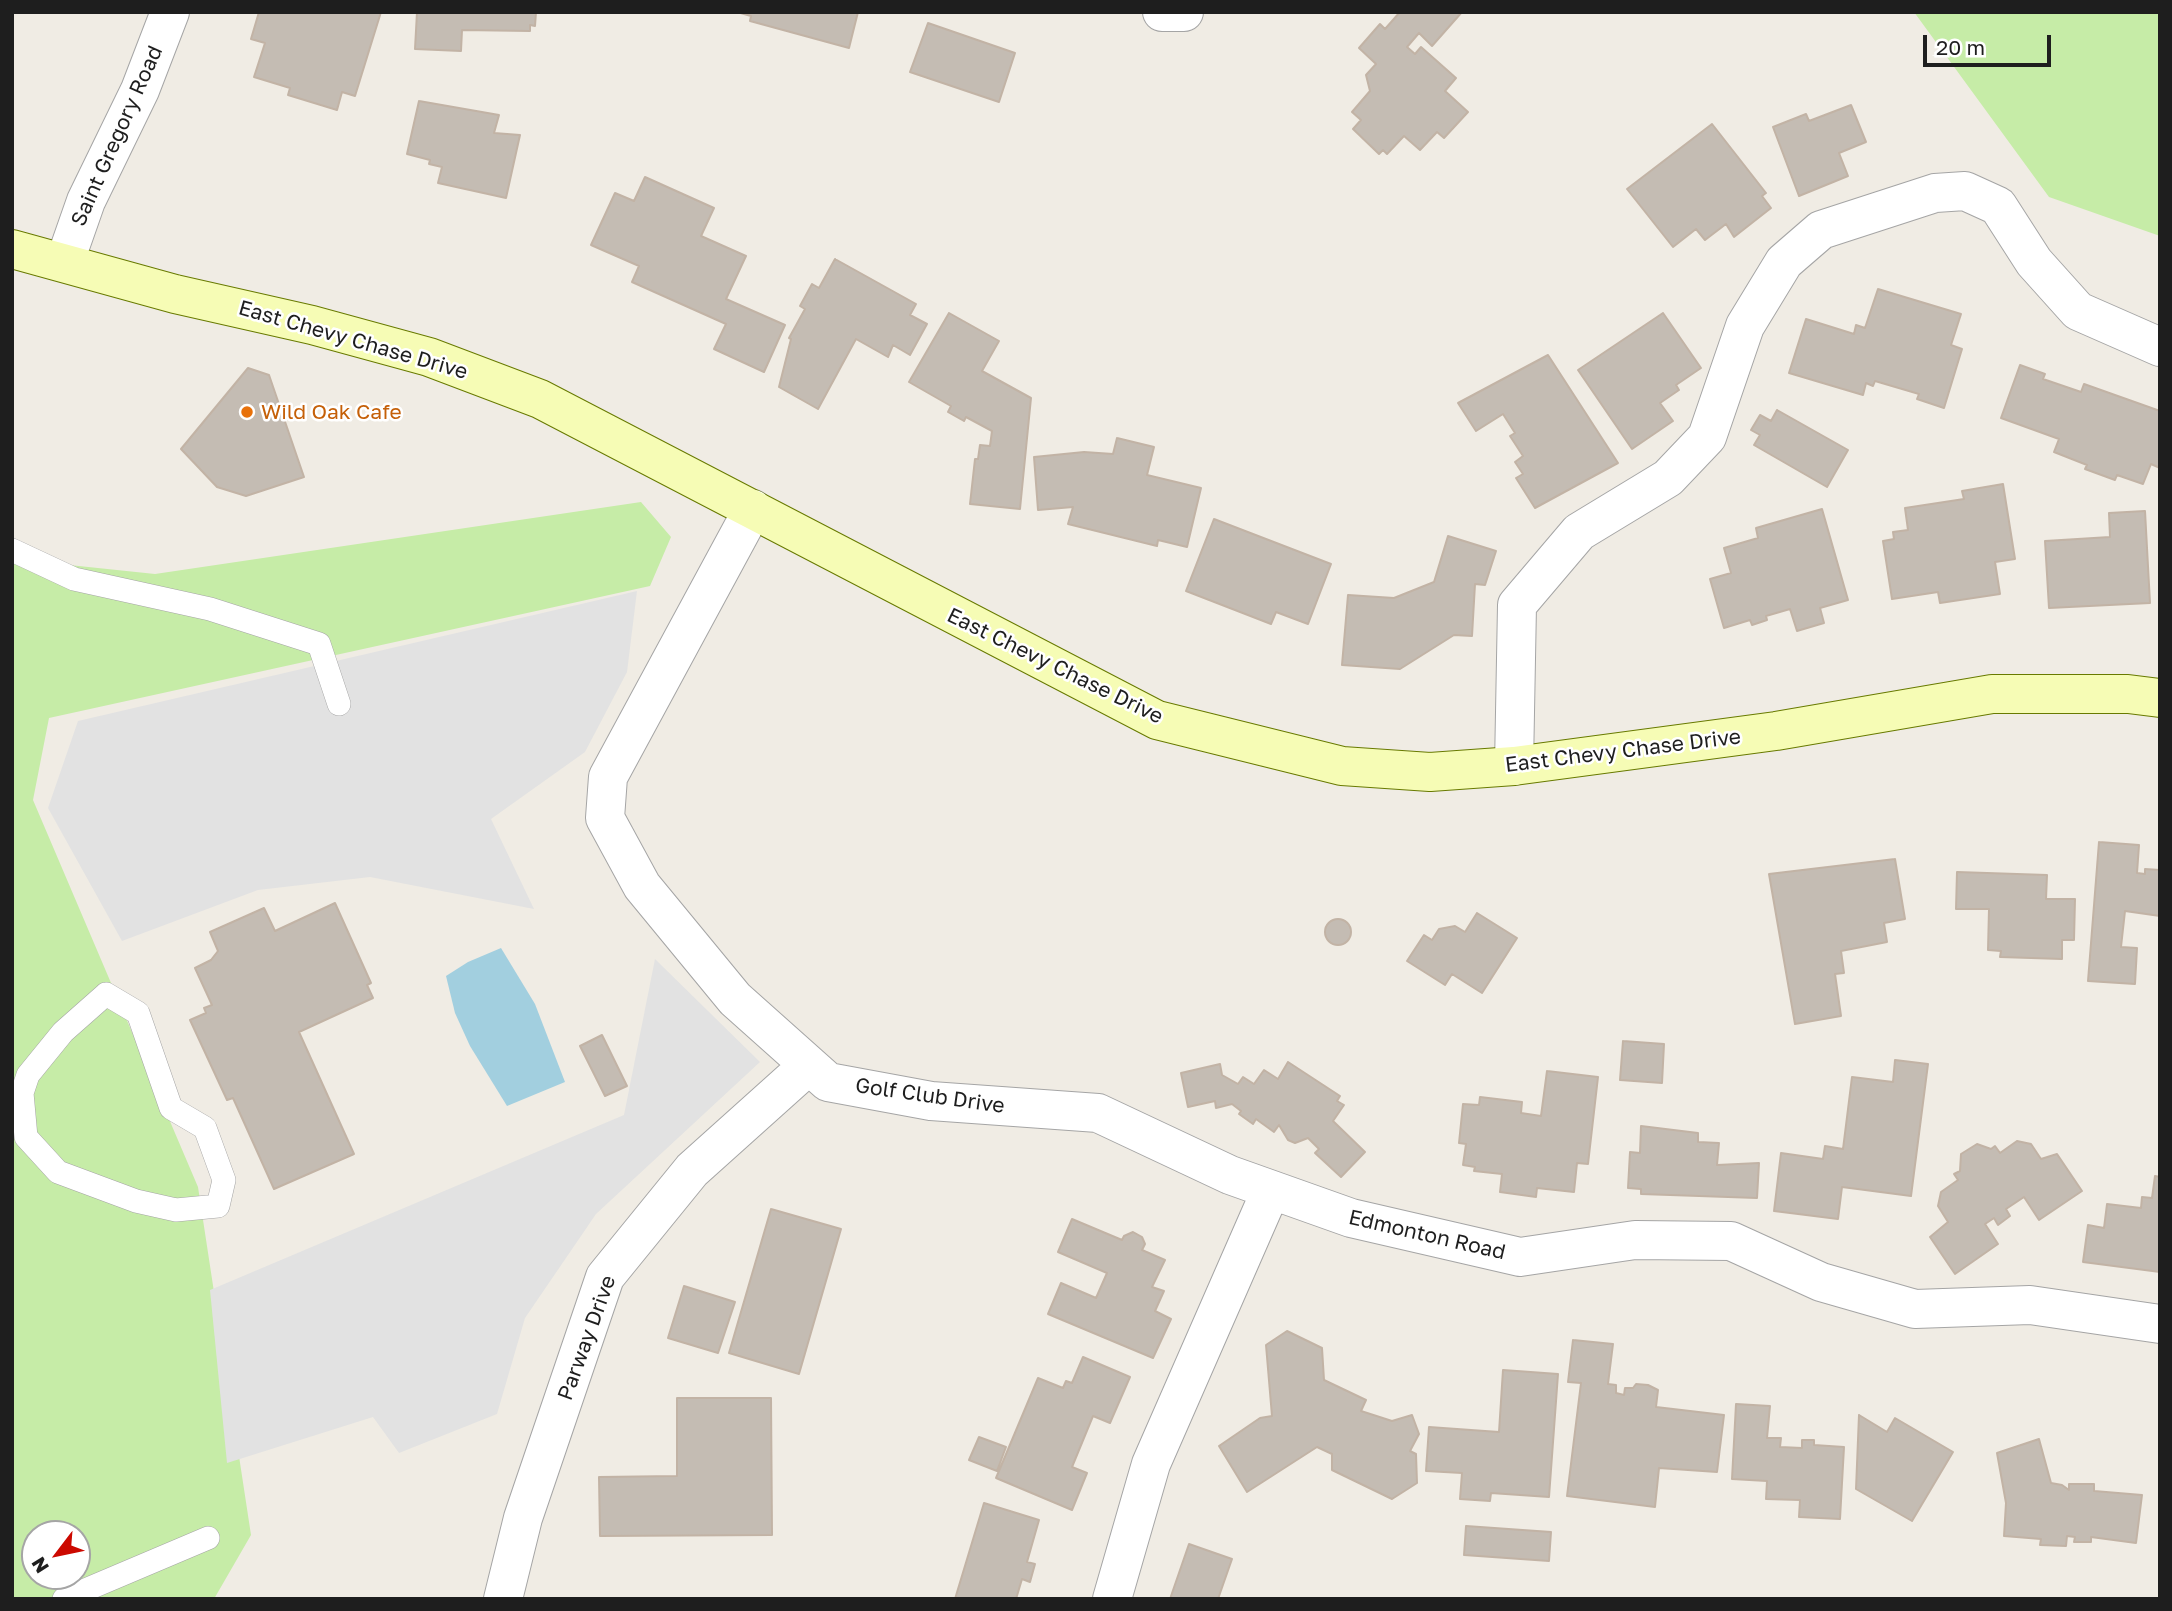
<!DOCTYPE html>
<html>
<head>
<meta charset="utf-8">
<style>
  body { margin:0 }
  #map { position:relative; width:2172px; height:1611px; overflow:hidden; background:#f0ece4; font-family:"Golos Text",sans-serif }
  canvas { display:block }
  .frame { position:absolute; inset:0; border:14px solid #1e1e1e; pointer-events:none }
  .north { position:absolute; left:21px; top:1520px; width:70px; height:70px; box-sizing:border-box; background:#fff; border:2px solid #a5a5a5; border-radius:50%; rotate:238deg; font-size:19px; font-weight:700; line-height:28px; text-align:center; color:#1e1e1e }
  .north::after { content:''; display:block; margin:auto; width:24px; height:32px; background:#cc0900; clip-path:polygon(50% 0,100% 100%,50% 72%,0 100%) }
  .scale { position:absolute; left:1923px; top:35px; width:128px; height:32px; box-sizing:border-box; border:4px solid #1e1e1e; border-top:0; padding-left:9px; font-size:21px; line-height:24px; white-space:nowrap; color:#1e1e1e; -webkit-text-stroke:5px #fff; paint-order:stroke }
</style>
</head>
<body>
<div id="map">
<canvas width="2172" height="1611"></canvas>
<div class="frame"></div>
<div class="north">N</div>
<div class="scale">20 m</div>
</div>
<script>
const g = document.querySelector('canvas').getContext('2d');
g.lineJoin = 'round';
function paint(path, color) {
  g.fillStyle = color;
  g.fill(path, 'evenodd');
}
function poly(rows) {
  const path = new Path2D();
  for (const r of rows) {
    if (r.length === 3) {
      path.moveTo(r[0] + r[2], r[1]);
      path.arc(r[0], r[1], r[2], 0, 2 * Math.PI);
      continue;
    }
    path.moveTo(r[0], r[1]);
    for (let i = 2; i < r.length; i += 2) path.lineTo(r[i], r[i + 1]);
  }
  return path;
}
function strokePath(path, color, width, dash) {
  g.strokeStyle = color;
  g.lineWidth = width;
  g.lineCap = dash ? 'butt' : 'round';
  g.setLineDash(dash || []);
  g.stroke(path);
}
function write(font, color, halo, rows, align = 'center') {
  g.font = font + ' "Golos Text",sans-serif';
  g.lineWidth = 5;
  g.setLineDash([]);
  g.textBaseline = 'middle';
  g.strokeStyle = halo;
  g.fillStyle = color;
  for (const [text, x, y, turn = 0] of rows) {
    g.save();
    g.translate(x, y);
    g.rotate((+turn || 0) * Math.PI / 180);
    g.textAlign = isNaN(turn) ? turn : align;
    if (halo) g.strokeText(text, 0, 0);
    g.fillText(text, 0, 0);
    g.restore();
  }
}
paint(poly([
  [1914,12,2160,12,2160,236,2049,197],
  [641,502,671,537,650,586,49,718,33,800,198,1187,251,1535,214,1599,12,1599,12,559,155,574],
  [35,1534,77,1534,77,1576,35,1576]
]), '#c6eca7');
paint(poly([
  [637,591,627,672,585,752,491,819,534,909,370,877,258,890,122,941,48,808,78,721],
  [655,959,760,1062,596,1214,525,1318,497,1414,399,1453,373,1417,227,1463,210,1290,624,1115]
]), '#e2e2e2');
paint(poly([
  [501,948,535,1004,565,1082,507,1106,470,1046,455,1013,446,976,468,962]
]), '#a2cfdf');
const building = poly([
  [259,12,381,12,355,96,342,92,337,110,288,95,290,88,254,77,265,43,251,39,259,12],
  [417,12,536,12,535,26,530,25,530,31,462,30,461,51,415,49,417,12],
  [737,12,858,12,849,48,750,21,751,16,737,12],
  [1400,12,1462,12,1432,46,1419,33,1407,47,1415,54,1421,47,1456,78,1445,91,1468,112,1444,138,1437,132,1420,150,1404,136,1387,154,1383,150,1379,154,1353,129,1361,120,1352,112,1370,91,1366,75,1376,64,1359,48,1380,24,1385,29,1400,12],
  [928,23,1015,53,999,102,910,72,928,23],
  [419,101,499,115,494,133,520,135,506,198,438,183,442,167,429,164,430,160,407,154,419,101],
  [1851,105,1866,142,1839,153,1848,176,1799,196,1773,127,1806,114,1809,121,1851,105],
  [1712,124,1766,193,1762,196,1771,208,1734,237,1726,224,1705,240,1696,229,1673,247,1627,189,1712,124],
  [645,177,714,208,701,236,746,256,726,299,785,325,764,372,714,349,726,324,632,282,639,266,591,245,615,193,634,201,645,177],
  [835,259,916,304,910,315,927,324,910,355,893,345,888,357,856,339,818,409,779,387,791,339,789,338,805,309,800,306,812,284,819,288,835,259],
  [1878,289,1961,314,1951,345,1962,349,1944,408,1917,399,1919,394,1875,381,1873,386,1866,383,1863,395,1789,373,1806,319,1854,334,1856,325,1865,328,1878,289],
  [949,313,999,341,982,371,1031,398,1020,509,970,504,975,459,978,459,980,445,990,446,992,431,966,417,964,421,948,412,951,406,909,382,949,313],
  [1663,313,1701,368,1676,385,1679,390,1660,403,1673,421,1632,449,1578,370,1663,313],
  [1548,355,1618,463,1535,508,1516,478,1523,474,1515,462,1523,456,1510,436,1515,433,1503,414,1476,431,1458,403,1548,355],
  [2020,365,2045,374,2043,379,2081,392,2084,384,2160,411,2160,468,2151,464,2143,484,2117,475,2115,480,2085,469,2087,465,2054,452,2059,439,2001,418,2020,365],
  [248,368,269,375,304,477,246,496,217,487,181,449,248,368],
  [1777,410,1848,450,1827,487,1754,445,1760,435,1751,430,1760,415,1771,421,1777,410],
  [1117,438,1154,447,1147,475,1201,488,1187,547,1158,540,1157,546,1068,524,1073,507,1038,510,1034,457,1084,452,1113,454,1117,438],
  [2003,484,2015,559,1995,562,2000,594,1940,603,1938,592,1892,599,1883,541,1894,539,1893,532,1908,530,1905,508,1964,499,1962,491,2003,484],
  [1822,509,1848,600,1820,608,1824,623,1797,631,1790,609,1766,616,1767,620,1752,625,1750,620,1724,628,1710,579,1731,573,1724,548,1758,538,1756,528,1822,509],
  [2145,511,2150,603,2049,608,2045,541,2110,537,2109,513,2145,511],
  [1214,519,1331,564,1308,624,1276,612,1271,624,1186,591,1214,519],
  [1448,536,1496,551,1485,585,1475,584,1472,636,1454,635,1400,669,1342,665,1348,595,1394,598,1434,582,1448,536],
  [2099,842,2139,845,2137,873,2145,874,2145,869,2160,870,2160,916,2125,911,2121,947,2137,948,2135,984,2088,981,2099,842],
  [1895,859,1905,919,1884,923,1887,942,1841,951,1844,973,1835,974,1841,1016,1795,1024,1769,874,1895,859],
  [1957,872,2047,875,2046,899,2075,899,2074,940,2062,940,2062,959,2000,957,2001,951,1988,950,1989,909,1956,909,1957,872],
  [335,903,371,983,367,985,373,998,299,1032,354,1154,274,1189,233,1098,227,1100,190,1020,206,1013,204,1008,212,1005,195,968,211,960,218,951,210,932,264,908,275,931,335,903],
  [1477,913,1517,938,1482,993,1452,974,1445,985,1407,961,1424,935,1432,940,1439,929,1455,926,1465,932,1477,913],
  [1338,932,13],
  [602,1035,627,1086,605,1096,580,1046,602,1035],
  [1623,1041,1664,1044,1662,1083,1620,1080,1623,1041],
  [1895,1060,1928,1064,1911,1196,1842,1187,1838,1219,1774,1211,1781,1153,1823,1159,1825,1146,1843,1149,1852,1077,1893,1082,1895,1060],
  [1288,1062,1340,1096,1337,1101,1344,1105,1333,1121,1365,1152,1341,1177,1315,1153,1319,1149,1308,1138,1295,1143,1288,1140,1279,1125,1274,1132,1256,1119,1253,1124,1239,1114,1241,1111,1232,1104,1216,1108,1215,1101,1188,1107,1181,1073,1220,1064,1222,1075,1238,1084,1243,1077,1254,1084,1264,1070,1278,1079,1288,1062],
  [1547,1071,1598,1077,1588,1164,1577,1163,1574,1192,1537,1188,1536,1197,1500,1192,1502,1174,1474,1171,1475,1167,1463,1165,1466,1144,1459,1143,1463,1104,1479,1105,1480,1097,1522,1102,1521,1113,1541,1116,1547,1071],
  [1641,1126,1698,1133,1698,1142,1719,1143,1717,1165,1759,1163,1757,1198,1641,1194,1641,1189,1628,1188,1630,1152,1640,1153,1641,1126],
  [2017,1141,2031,1144,2041,1159,2057,1154,2082,1191,2039,1220,2024,1197,2006,1209,2010,1216,1998,1225,1994,1218,1985,1224,1998,1244,1955,1274,1930,1237,1948,1222,1938,1206,1941,1192,1958,1180,1954,1174,1960,1171,1961,1154,1977,1144,1991,1149,1995,1146,2000,1153,2017,1141],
  [2155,1176,2160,1177,2160,1272,2083,1262,2088,1225,2104,1228,2107,1204,2141,1208,2142,1197,2152,1198,2155,1176],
  [771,1209,841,1229,799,1374,729,1353,771,1209],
  [1072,1219,1122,1240,1124,1236,1133,1232,1142,1237,1145,1244,1142,1250,1165,1260,1152,1287,1164,1291,1155,1311,1171,1319,1153,1358,1048,1314,1061,1283,1096,1298,1107,1273,1058,1252,1072,1219],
  [684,1286,735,1302,718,1353,668,1338,684,1286],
  [1287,1331,1322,1348,1324,1380,1366,1400,1361,1411,1392,1421,1412,1415,1419,1434,1410,1451,1416,1454,1417,1483,1392,1499,1332,1470,1332,1454,1317,1447,1247,1492,1219,1446,1260,1418,1272,1416,1266,1345,1287,1331],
  [1573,1340,1613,1344,1608,1384,1616,1385,1616,1393,1624,1395,1625,1388,1633,1388,1636,1384,1648,1385,1658,1390,1656,1407,1724,1415,1717,1472,1659,1468,1655,1507,1567,1496,1581,1383,1568,1382,1573,1340],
  [1083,1357,1130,1377,1110,1423,1093,1416,1072,1467,1087,1473,1072,1510,996,1478,1038,1378,1063,1388,1066,1381,1072,1383,1083,1357],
  [1503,1370,1558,1374,1549,1497,1491,1493,1490,1501,1460,1499,1462,1473,1426,1471,1429,1427,1499,1432,1503,1370],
  [677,1398,771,1398,772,1535,600,1536,599,1477,677,1476,677,1398],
  [1736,1404,1770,1406,1767,1438,1781,1438,1780,1447,1802,1448,1802,1440,1814,1440,1814,1445,1844,1447,1840,1519,1799,1517,1800,1500,1766,1499,1767,1481,1732,1479,1736,1404],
  [1859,1415,1887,1432,1895,1418,1953,1452,1912,1521,1856,1489,1859,1415],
  [979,1437,1006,1447,997,1471,969,1460,979,1437],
  [2039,1439,2051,1483,2062,1485,2069,1490,2069,1484,2094,1484,2094,1491,2142,1495,2136,1543,2091,1537,2091,1542,2074,1542,2075,1537,2067,1536,2066,1546,2040,1545,2041,1539,2004,1536,2006,1503,1997,1453,2039,1439],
  [984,1503,1039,1520,1027,1562,1035,1564,1030,1582,1022,1579,1016,1599,955,1599,984,1503],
  [1466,1526,1551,1532,1549,1561,1464,1555,1466,1526],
  [1189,1544,1232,1559,1218,1599,1170,1599,1189,1544]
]);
paint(building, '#c4bcb3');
strokePath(building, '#c2b3a5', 2);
const service = poly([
  [12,550,74,579,210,609,319,644,339,704],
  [106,994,138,1013,171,1108,205,1128,224,1180,218,1206,176,1210,136,1201,58,1172,26,1137,22,1093,28,1075,63,1032,106,994],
  [64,1599,208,1538]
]);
const minor = poly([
  [1162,12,1184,12],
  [65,261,86,201,140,90,170,12],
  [753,509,608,777,605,818,642,886,735,999,828,1082,931,1101,1098,1113,1230,1175,1351,1218,1520,1257,1635,1240,1731,1241,1821,1282,1915,1309,2030,1305,2160,1324],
  [1514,766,1517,605,1579,532,1668,478,1707,437,1745,326,1784,262,1821,230,1935,193,1965,191,1998,206,2034,262,2078,311,2160,347],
  [503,1599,523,1518,605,1277,692,1170,809,1065],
  [1112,1599,1151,1464,1271,1190]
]);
const secondary = poly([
  [12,249,175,294,312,325,429,357,540,399,1157,720,1342,766,1430,772,1514,766,1776,731,1992,694,2128,694,2160,698]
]);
strokePath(service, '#a5a5a5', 24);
strokePath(minor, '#a5a5a5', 40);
strokePath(secondary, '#687a00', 40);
strokePath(service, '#fff', 23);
strokePath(minor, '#fff', 38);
strokePath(secondary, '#f6fcb5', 38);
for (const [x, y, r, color] of [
  [247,412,7,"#e8710a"]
]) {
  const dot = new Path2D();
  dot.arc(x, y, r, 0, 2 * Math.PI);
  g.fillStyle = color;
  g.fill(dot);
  strokePath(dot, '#fff', 2.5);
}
write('21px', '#1e1e1e', '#fff', [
  ["Saint Gregory Road",117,136,-66],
  ["East Chevy Chase Drive",353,340,16],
  ["East Chevy Chase Drive",1055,666,26],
  ["East Chevy Chase Drive",1623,751,-7],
  ["Golf Club Drive",930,1096,8],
  ["Edmonton Road",1427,1235,13],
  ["Parway Drive",587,1338,-70]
]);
write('21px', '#c56008', '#fff', [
  ["Wild Oak Cafe",261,412]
], 'left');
</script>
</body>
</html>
